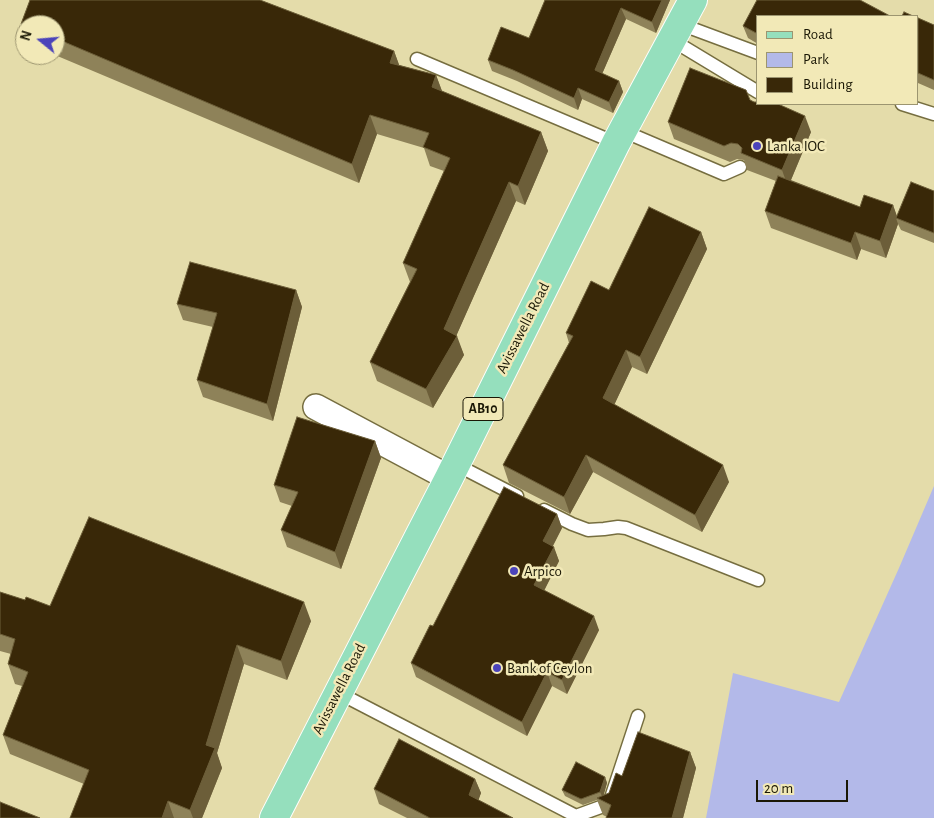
<!DOCTYPE html>
<html>
<head>
<meta charset="utf-8">
<style>
  body { margin:0 }
  #map { position:relative; width:934px; height:818px; overflow:hidden; background:#e4dcaa; font-family:"Alegreya Sans",sans-serif }
  canvas { display:block }
  .legend { position:absolute; left:756px; top:15px; width:162px; height:90px; box-sizing:border-box; background:#f2e9b7; border:1px solid #9c9570; margin:0; padding:6px 9px; list-style:none; font-size:15px; color:#1a1705 }
  .legend li { display:flex; align-items:center; gap:10px; height:25px }
  .legend b { width:25px; border:1px solid #9c9570 }
  .north { position:absolute; left:15px; top:15px; width:50px; height:50px; box-sizing:border-box; background:#f2e9b7; border:1px solid #9c9570; border-radius:50%; rotate:287deg; font-size:14px; font-weight:700; line-height:20px; text-align:center; color:#1a1705 }
  .north::after { content:''; display:block; margin:auto; width:18px; height:22px; background:#4b43ba; clip-path:polygon(50% 0,100% 100%,50% 72%,0 100%) }
  .scale { position:absolute; left:756px; top:780px; width:92px; height:22px; box-sizing:border-box; border:2px solid #1a1705; border-top:0; padding-left:6px; font-size:15px; line-height:18px; white-space:nowrap; color:#1a1705; -webkit-text-stroke:4px #f2e9b7; paint-order:stroke }
</style>
</head>
<body>
<div id="map">
<canvas width="934" height="818"></canvas>
<ul class="legend">
<li><b style="height:6px;background:#95dfbd"></b>Road</li>
<li><b style="height:14px;background:#b3b9e9"></b>Park</li>
<li><b style="height:14px;background:#392808"></b>Building</li>
</ul>
<div class="north">N</div>
<div class="scale">20 m</div>
</div>
<script>
const g = document.querySelector('canvas').getContext('2d');
g.lineJoin = 'round';
function paint(path, color) {
  g.fillStyle = color;
  g.fill(path, 'evenodd');
}
function poly(rows) {
  const path = new Path2D();
  for (const r of rows) {
    path.moveTo(r[0], r[1]);
    for (let i = 2; i < r.length; i += 2) path.lineTo(r[i], r[i + 1]);
  }
  return path;
}
function strokePath(path, color, width, dash) {
  g.strokeStyle = color;
  g.lineWidth = width;
  g.lineCap = dash ? 'butt' : 'round';
  g.setLineDash(dash || []);
  g.stroke(path);
}
function write(font, color, halo, rows, align = 'center') {
  g.font = font + ' "Alegreya Sans",sans-serif';
  g.lineWidth = 5;
  g.setLineDash([]);
  g.textBaseline = 'middle';
  g.strokeStyle = halo;
  g.fillStyle = color;
  for (const [text, x, y, turn = 0] of rows) {
    g.save();
    g.translate(x, y);
    g.rotate((+turn || 0) * Math.PI / 180);
    g.textAlign = isNaN(turn) ? turn : align;
    if (halo) g.strokeText(text, 0, 0);
    g.fillText(text, 0, 0);
    g.restore();
  }
}
paint(poly([
  [934,486,934,818,706,818,733,673,839,702,899,568]
]), '#b3b9e9');
const service = poly([
  [680,24,758,53],
  [672,40,758,92],
  [417,59,616,143],
  [902,104,934,114],
  [623,131,724,174,740,167],
  [455,464,517,496],
  [544,510,572,524,588,530,604,529,618,527,626,528,758,580],
  [337,692,576,816,609,804,638,716]
]);
const minor = poly([
  [316,407,449,478]
]);
const primary = poly([
  [274,818,449,478,616,143,693,0]
]);
strokePath(service, '#766e40', 15);
strokePath(minor, '#766e40', 28);
strokePath(primary, '#fff', 30);
strokePath(service, '#fff', 12);
strokePath(minor, '#fff', 25);
strokePath(primary, '#95dfbd', 28);
paint(poly([
  [30,0,260,0,394,51,399,65,436,75,442,91,541,132,548,151,525,205,516,201,456,336,464,355,433,408,377,381,370,362,410,282,403,263,444,171,430,166,424,148,377,134,359,183,55,55,55,25,25,25,25,34,21,24],
  [545,0,670,0,656,33,626,19,602,74,619,81,623,92,613,113,582,99,578,110,517,81,492,71,488,60,529,38],
  [758,16,758,44,748,38,743,26],
  [918,18,934,25,934,90,918,83],
  [750,100,811,132,791,180,860,207,893,205,897,217,934,191,934,243,901,230,898,224,886,258,861,249,857,260,771,228,765,211,776,181,747,170,744,160,737,159,730,162,674,139,668,122],
  [701,232,707,249,647,374,632,367,614,405,729,482,702,532,593,472,570,514,509,483,503,465,569,343,566,333,609,290],
  [296,290,302,307,273,421,203,397,197,380,213,327,183,320,177,304],
  [375,441,381,458,341,569,287,547,281,530,292,506,280,502,274,485],
  [557,514,562,528,553,546,559,561,544,590,599,630,567,694,552,686,527,736,416,677,411,663,433,626],
  [0,592,25,600,50,606,311,621,287,680,244,664,217,753,222,768,202,818,70,818,84,784,10,754,3,735,22,686,15,684,8,664,11,654,0,651],
  [690,752,696,768,683,818,606,818,607,817,603,815,597,800,583,805,565,796,562,790,605,777,607,783,603,795,609,793,622,776],
  [475,779,481,793,478,800,513,818,407,818,379,804,374,789]
]), '#8e8259');
paint(poly([
  [662,0,670,0,656,33,652,22],
  [621,8,626,19,599,81,595,70],
  [394,51,401,70,390,63],
  [436,75,443,94,432,87],
  [619,81,623,92,613,113,609,102],
  [578,88,582,99,578,110,574,98],
  [370,115,377,134,359,183,352,164],
  [805,116,811,132,788,187,782,170],
  [541,132,548,151,525,205,518,186],
  [509,182,516,201,454,341,457,336,464,355,433,408,426,389,444,329],
  [893,205,898,219,896,218,898,224,886,258,880,241],
  [701,232,707,249,647,374,640,357],
  [855,232,861,249,857,260,851,243],
  [296,290,302,307,273,421,267,404],
  [626,350,632,367,609,416,603,398],
  [375,441,381,458,341,569,335,552],
  [586,455,593,472,570,514,564,497],
  [723,465,729,482,702,532,695,515],
  [557,514,562,528,548,555,543,541],
  [554,547,559,561,540,599,534,585],
  [304,602,311,621,287,680,281,661],
  [594,616,599,630,567,694,562,680],
  [237,645,244,664,217,753,222,768,202,818,193,818,190,810,206,745],
  [547,672,552,686,527,736,522,722],
  [690,752,696,768,683,818,672,818],
  [605,777,607,783,603,798,600,792],
  [475,779,481,793,475,810,469,795],
  [168,801,174,818,162,818]
]), '#6c5e39');
const building = poly([
  [30,0,260,0,394,51,390,63,436,75,432,87,541,132,518,186,509,182,444,329,457,336,426,389,370,362,417,269,403,263,450,158,423,147,429,133,370,115,352,164,55,38,55,25,25,25,25,26,21,24,30,0],
  [545,0,662,0,652,22,621,8,595,70,619,81,609,102,578,88,574,98,513,70,488,60,501,27,529,38,545,0],
  [757,0,860,0,890,16,758,16,758,34,743,26,757,0],
  [904,12,913,16,902,16,904,12],
  [918,18,934,25,934,80,918,73,918,18],
  [690,68,746,90,750,100,754,102,758,102,758,104,778,104,805,116,782,170,741,153,742,148,738,144,731,143,724,146,668,122,690,68],
  [778,176,860,207,864,195,893,205,880,241,855,232,851,243,765,211,778,176],
  [911,182,934,191,934,233,896,218,911,182],
  [649,207,701,232,640,357,626,350,603,398,723,465,695,515,586,455,564,497,503,465,573,336,566,333,591,281,609,290,649,207],
  [190,262,296,290,267,404,197,380,217,313,177,304,190,262],
  [297,417,375,441,335,552,281,530,298,492,274,485,297,417],
  [504,487,557,514,543,541,554,547,534,585,594,616,562,680,547,672,522,722,411,663,430,625,433,626,504,487],
  [89,517,304,602,281,661,237,645,206,745,215,748,190,810,168,801,162,818,70,818,89,770,3,735,28,672,8,664,15,639,0,634,0,592,25,600,26,597,50,606,89,517],
  [638,732,690,752,672,818,606,818,611,805,597,798,609,793,616,773,622,776,638,732],
  [399,739,475,779,469,795,513,818,430,818,374,789,399,739],
  [576,762,605,777,600,792,581,799,562,790,576,762],
  [0,802,40,818,0,818,0,802]
]);
paint(building, '#392808');
strokePath(building, '#6c5e39', 1);
for (const [x, y, r, color] of [
  [757,146,5,"#4b43ba"],
  [514,571,5,"#4b43ba"],
  [497,668,5,"#4b43ba"]
]) {
  const dot = new Path2D();
  dot.arc(x, y, r, 0, 2 * Math.PI);
  g.fillStyle = color;
  g.fill(dot);
  strokePath(dot, '#f2e9b7', 2);
}
for (const [x, y, w] of [
  [483,409,40]
]) {
  const box = new Path2D();
  box.roundRect(x - w / 2, y - 11.5, w, 23, 4);
  g.fillStyle = '#f2e9b7';
  g.fill(box);
  strokePath(box, '#1a1705', 1);
}
write('bold 14px', '#1a1705', null, [
  ["AB10",483,409]
]);
write('15px', '#1a1705', '#f2e9b7', [
  ["Lanka IOC",767,146],
  ["Arpico",524,571],
  ["Bank of Ceylon",507,668]
], 'left');
write('15px', '#1a1705', '#f2e9b7', [
  ["Avissawella Road",523,328,-63],
  ["Avissawella Road",339,689,-63]
]);
</script>
</body>
</html>
